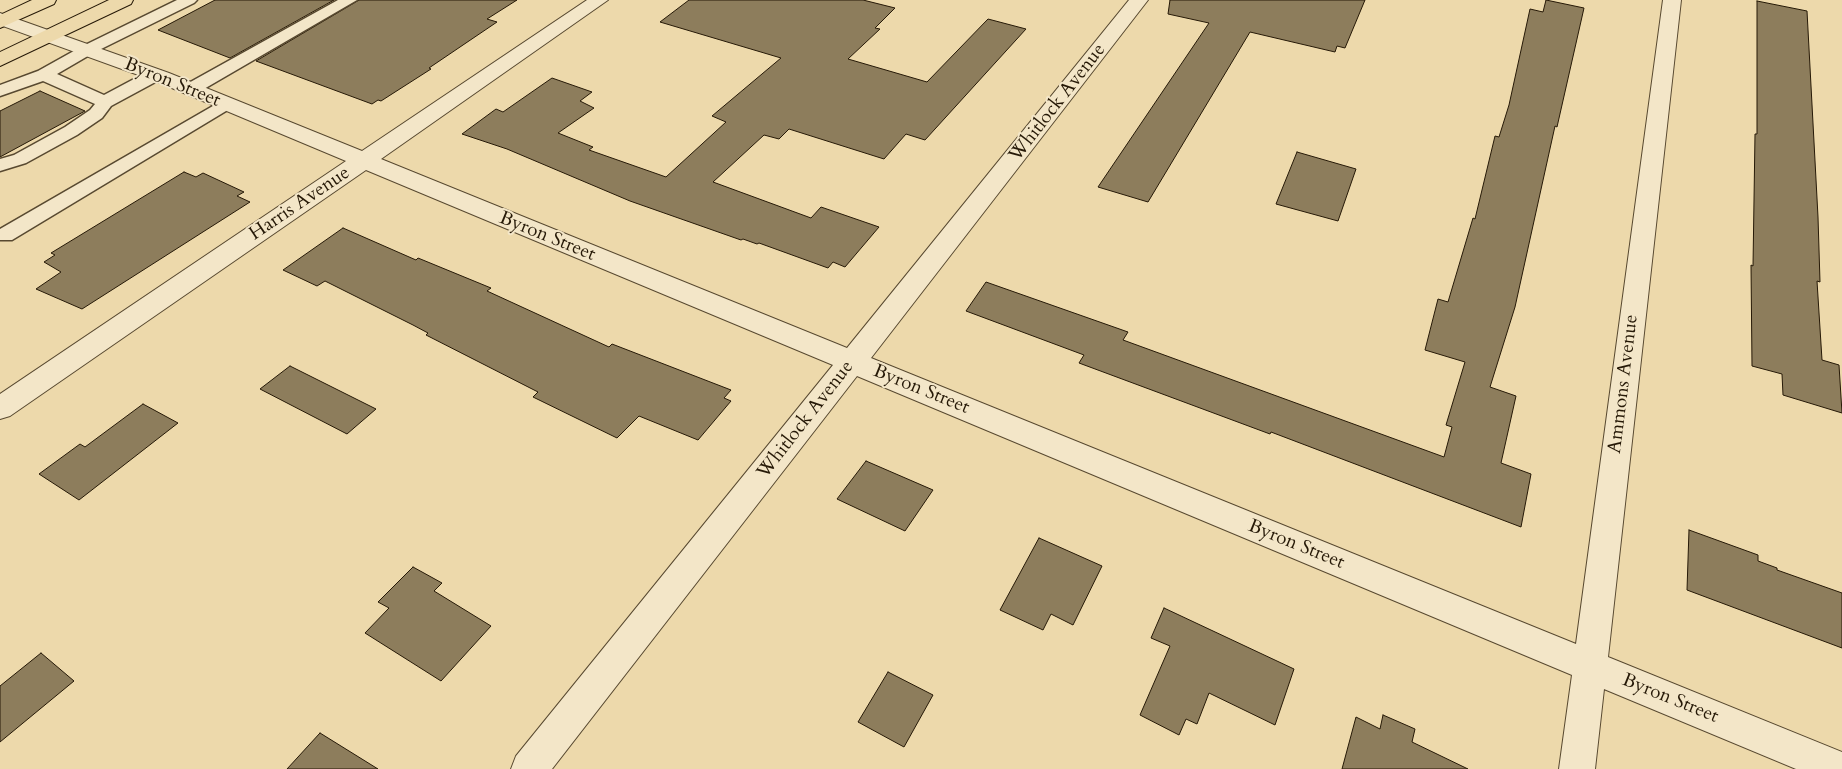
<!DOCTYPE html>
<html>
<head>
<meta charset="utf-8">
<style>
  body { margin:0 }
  canvas { display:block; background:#edd9ab }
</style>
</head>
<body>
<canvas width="1842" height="769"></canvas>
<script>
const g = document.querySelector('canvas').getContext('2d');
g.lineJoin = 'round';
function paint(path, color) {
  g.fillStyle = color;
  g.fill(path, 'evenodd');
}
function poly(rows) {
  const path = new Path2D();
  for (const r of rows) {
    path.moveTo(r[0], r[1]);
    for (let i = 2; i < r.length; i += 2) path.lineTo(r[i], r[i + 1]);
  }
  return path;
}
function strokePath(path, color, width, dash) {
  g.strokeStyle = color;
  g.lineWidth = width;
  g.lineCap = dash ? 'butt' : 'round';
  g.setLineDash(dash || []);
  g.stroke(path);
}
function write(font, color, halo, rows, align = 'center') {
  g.font = font + ' Cardo,serif';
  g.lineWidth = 4;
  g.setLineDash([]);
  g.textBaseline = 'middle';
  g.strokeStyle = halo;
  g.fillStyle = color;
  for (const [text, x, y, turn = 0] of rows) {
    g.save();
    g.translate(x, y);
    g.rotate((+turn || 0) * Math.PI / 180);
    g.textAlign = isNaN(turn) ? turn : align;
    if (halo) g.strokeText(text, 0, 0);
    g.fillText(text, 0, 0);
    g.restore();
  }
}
const building = poly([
  [215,0,334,0,230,58,158,30,215,0],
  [359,0,517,0,487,19,497,22,429,68,431,69,381,101,378,100,372,104,256,61,359,0],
  [689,0,863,0,895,8,875,28,880,29,848,59,927,82,988,19,1026,29,925,140,906,134,884,159,789,129,779,139,764,135,713,182,811,218,821,207,879,227,845,267,833,262,828,268,759,243,757,244,743,239,741,240,630,201,507,149,462,134,496,109,503,112,552,78,592,92,580,101,594,108,558,133,593,147,589,150,666,177,726,122,712,116,781,58,660,22,689,0],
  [1170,0,1365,0,1345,48,1337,46,1335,52,1250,32,1148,202,1098,187,1209,23,1168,14,1170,0],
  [1546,0,1584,8,1557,127,1555,126,1515,307,1490,387,1516,396,1501,463,1531,474,1521,527,1271,432,1270,434,1079,363,1084,355,966,311,986,282,1128,332,1123,340,1444,457,1452,427,1446,425,1465,362,1425,350,1438,299,1448,302,1473,218,1475,219,1495,136,1499,137,1509,105,1530,9,1543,12,1546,0],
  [1757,1,1807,11,1818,217,1820,282,1817,281,1822,360,1839,365,1842,413,1783,395,1782,374,1752,366,1751,265,1753,266,1755,134,1757,134,1757,1],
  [40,91,85,111,0,157,0,111,40,91],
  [1297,152,1356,169,1338,221,1276,204,1297,152],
  [184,172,196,177,203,173,244,192,237,196,250,202,82,309,36,289,61,272,44,262,55,255,51,253,184,172],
  [343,228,416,260,418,258,491,288,487,291,609,347,612,344,731,390,724,398,731,401,698,440,639,416,617,438,533,397,538,392,426,335,428,333,413,325,325,281,317,286,283,270,343,228],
  [290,366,376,409,347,434,260,389,290,366],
  [143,404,178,423,79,500,39,474,80,444,85,447,143,404],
  [866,461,933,490,905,531,837,499,866,461],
  [1689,530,1758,555,1758,561,1777,568,1777,570,1842,593,1842,648,1687,590,1689,530],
  [1039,538,1102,566,1073,625,1051,614,1043,630,1000,610,1039,538],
  [413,567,442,583,434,591,491,626,441,681,365,633,389,608,378,602,413,567],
  [1164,608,1294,669,1275,725,1209,693,1197,724,1186,719,1179,735,1140,715,1170,646,1151,638,1164,608],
  [41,653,74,681,0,742,0,686,41,653],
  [888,672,933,695,904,747,858,722,888,672],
  [1383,715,1415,729,1412,742,1468,769,1342,769,1356,717,1380,729,1383,715],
  [320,733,378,769,287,769,320,733]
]);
paint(building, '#8d7d5c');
strokePath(building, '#261907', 1);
const lane = poly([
  [177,0,197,0,194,3,93,53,57,74,104,95,149,71,161,71,163,75,161,79,111,106,102,118,77,135,26,163,0,171,0,159,14,155,65,127,90,110,95,104,43,81,0,96,0,85,38,71,81,47,177,0],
  [338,0,357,0,197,93,191,94,185,93,183,89,185,85,338,0],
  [225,99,231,100,234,104,231,108,12,240,0,240,0,229,225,99]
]);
const street = poly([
  [587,0,608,0,381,159,847,348,1129,0,1148,0,871,358,1576,644,1663,0,1681,0,1608,657,1842,752,1842,769,1796,769,1604,689,1595,769,1559,769,1572,675,857,376,552,769,511,769,516,756,833,365,366,170,10,416,0,419,0,394,346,161,155,81,0,25,0,13,169,73,362,151,587,0]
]);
const highway = poly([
  [32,0,56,0,54,4,0,28,0,15,32,0],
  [109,0,133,0,131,4,0,66,0,52,109,0]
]);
strokePath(lane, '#584930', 3);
strokePath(street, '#584930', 2);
strokePath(highway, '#261907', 2);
paint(lane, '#f3e6c8');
paint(street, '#f3e6c8');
paint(highway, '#edd9ab');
write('19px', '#261907', '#f3e6c8', [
  ["Byron Street",172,83,22],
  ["Whitlock Avenue",1058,103,-52],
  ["Harris Avenue",300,204,-34],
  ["Byron Street",547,237,22],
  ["Ammons Avenue",1624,384,-83],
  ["Byron Street",921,390,22],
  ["Whitlock Avenue",806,420,-52],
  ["Byron Street",1296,545,22],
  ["Byron Street",1670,699,22]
]);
</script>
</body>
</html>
